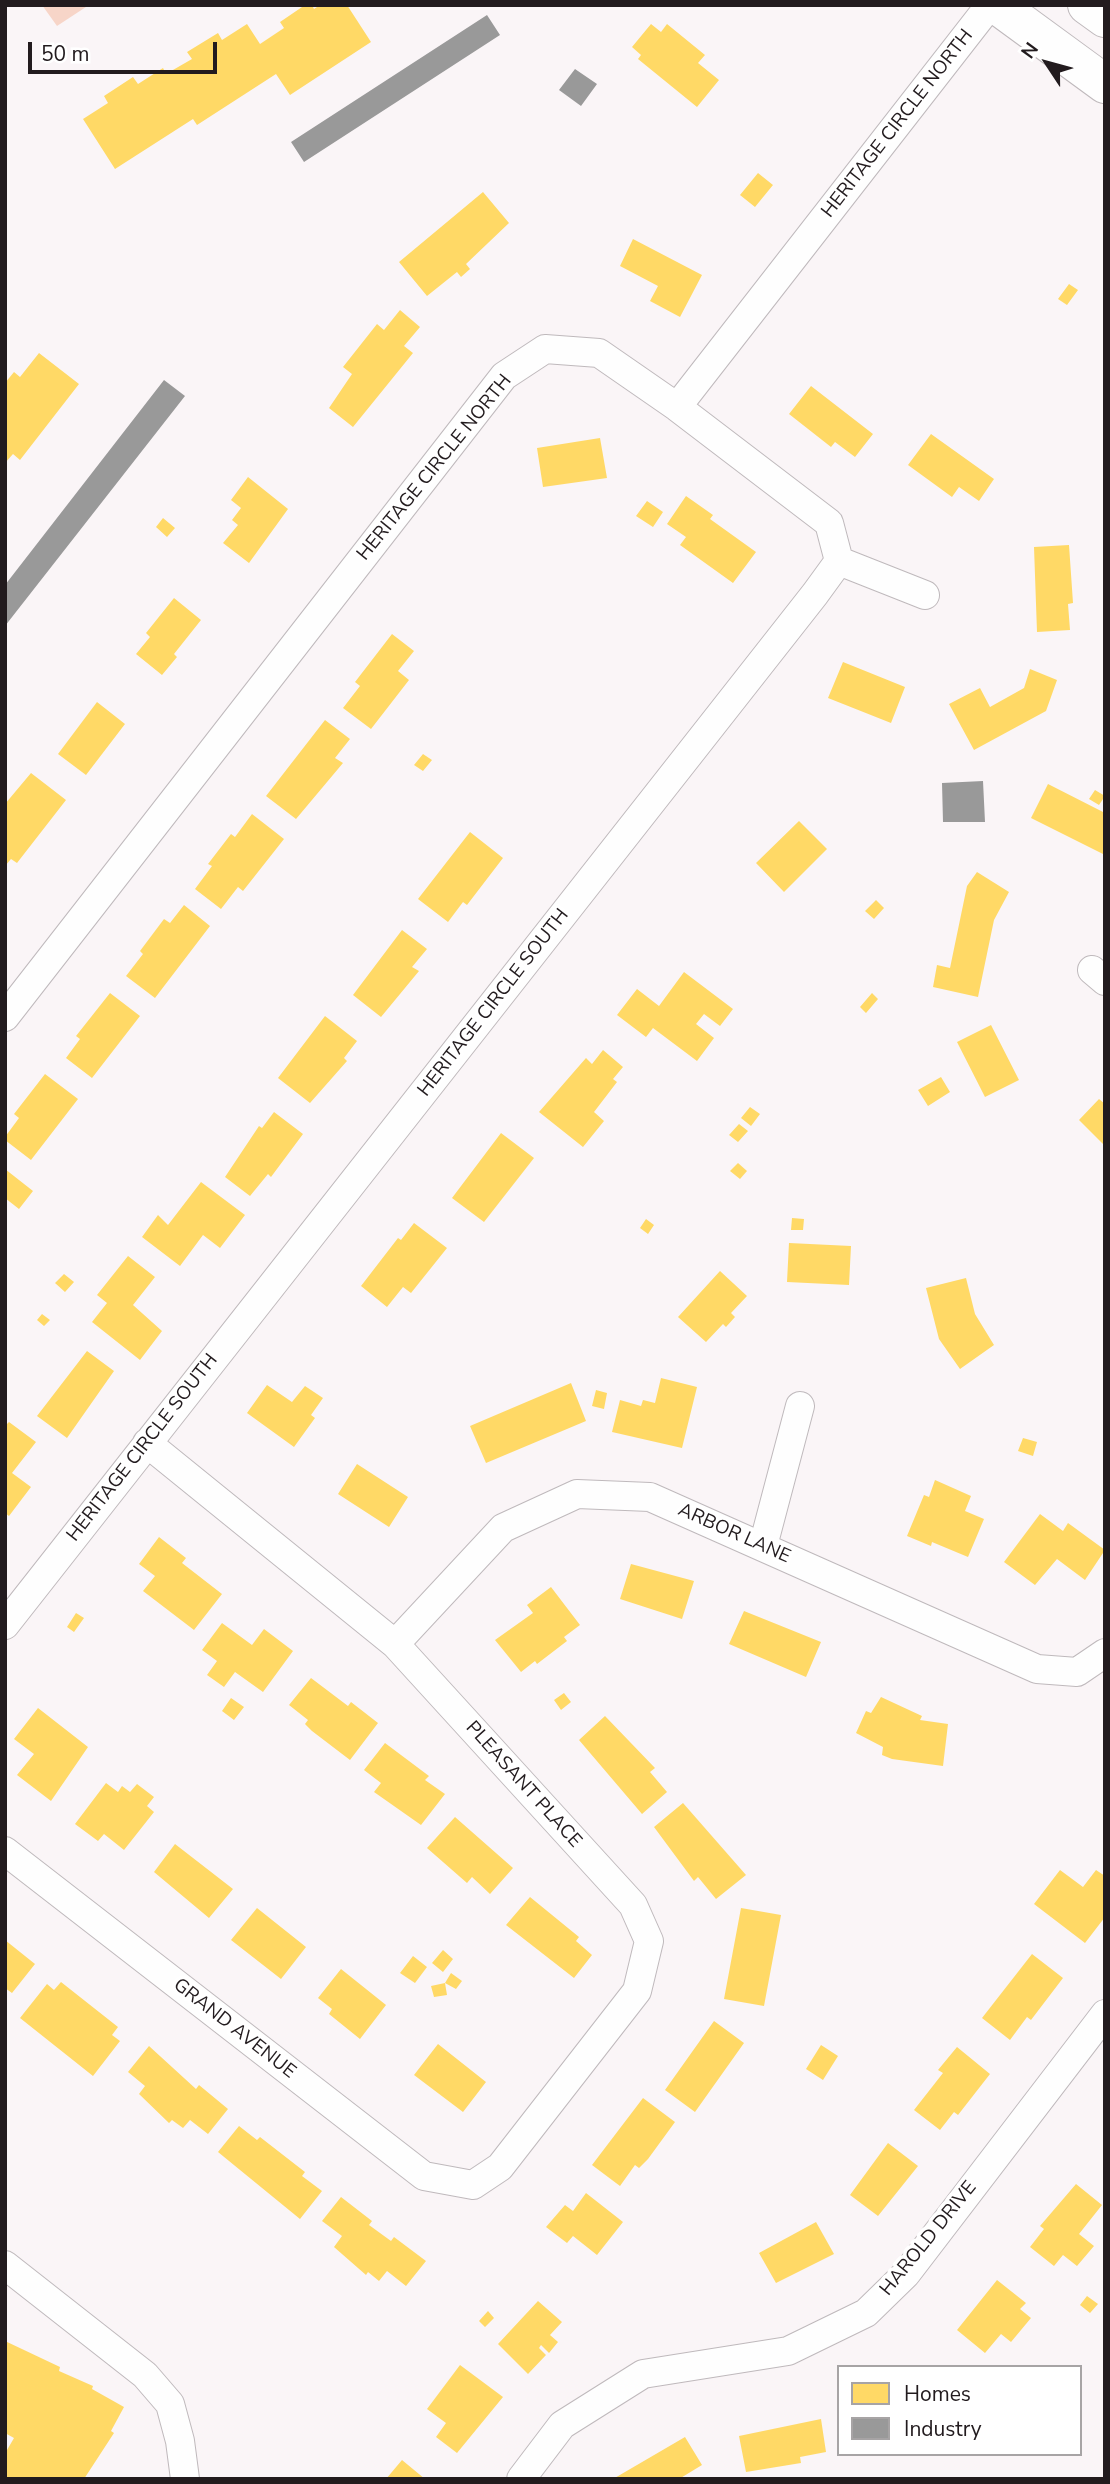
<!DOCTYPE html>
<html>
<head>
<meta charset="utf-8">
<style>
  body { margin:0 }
  #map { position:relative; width:1110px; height:2484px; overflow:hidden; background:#faf5f7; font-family:"Nunito Sans",sans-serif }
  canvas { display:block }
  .frame { position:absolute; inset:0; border:7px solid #221b1e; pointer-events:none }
  .legend { position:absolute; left:837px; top:2365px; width:245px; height:91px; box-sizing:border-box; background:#fff; border:2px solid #a7a4a5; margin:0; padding:9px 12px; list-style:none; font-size:21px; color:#221b1e }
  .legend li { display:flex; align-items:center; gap:14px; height:35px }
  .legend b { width:35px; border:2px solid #a7a4a5 }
  .north { position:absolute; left:1012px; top:28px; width:70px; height:70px; -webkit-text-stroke:5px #fff; paint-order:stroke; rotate:306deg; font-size:19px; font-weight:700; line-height:28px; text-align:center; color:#221b1e }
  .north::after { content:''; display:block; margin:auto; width:24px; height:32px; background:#221b1e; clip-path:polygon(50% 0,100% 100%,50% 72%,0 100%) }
  .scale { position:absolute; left:28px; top:42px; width:189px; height:32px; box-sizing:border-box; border:4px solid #221b1e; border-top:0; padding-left:9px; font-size:21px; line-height:24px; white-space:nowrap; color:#221b1e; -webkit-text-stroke:5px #fff; paint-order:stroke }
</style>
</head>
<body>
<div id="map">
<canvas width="1110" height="2484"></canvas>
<div class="frame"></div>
<ul class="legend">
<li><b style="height:19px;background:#ffd966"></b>Homes</li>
<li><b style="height:19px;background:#999"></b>Industry</li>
</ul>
<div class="north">N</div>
<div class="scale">50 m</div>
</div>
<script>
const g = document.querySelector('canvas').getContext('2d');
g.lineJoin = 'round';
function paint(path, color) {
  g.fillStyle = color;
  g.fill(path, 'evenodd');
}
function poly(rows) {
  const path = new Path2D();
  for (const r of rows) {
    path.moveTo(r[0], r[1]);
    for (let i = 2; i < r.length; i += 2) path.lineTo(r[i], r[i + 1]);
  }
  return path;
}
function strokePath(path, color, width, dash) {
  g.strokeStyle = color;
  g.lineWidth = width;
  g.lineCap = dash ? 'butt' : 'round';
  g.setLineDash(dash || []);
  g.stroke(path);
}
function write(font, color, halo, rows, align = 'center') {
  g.font = font + ' "Nunito Sans",sans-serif';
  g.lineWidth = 7;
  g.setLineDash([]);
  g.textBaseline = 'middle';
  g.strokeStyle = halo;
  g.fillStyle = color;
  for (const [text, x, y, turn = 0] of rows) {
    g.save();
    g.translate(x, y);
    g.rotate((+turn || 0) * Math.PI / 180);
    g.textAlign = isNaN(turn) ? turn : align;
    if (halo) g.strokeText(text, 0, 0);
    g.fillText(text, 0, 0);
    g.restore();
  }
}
paint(poly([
  [42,5,89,5,57,26]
]), '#f7d5c8');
paint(poly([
  [305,5,312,5,314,9,320,5,347,5,371,42,290,95,276,74,197,125,193,119,115,169,83,119,108,103,104,96,133,77,138,84,163,68,166,74,192,59,187,52,218,33,222,40,247,24,260,44,284,28,280,22],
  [651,24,661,32,667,24,705,55,698,63,719,80,697,107,638,59,641,55,632,47],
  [758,173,773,185,755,207,740,195],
  [483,192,509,223,466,264,470,269,461,277,457,272,427,296,399,262],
  [633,239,702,275,680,317,650,301,658,286,620,266],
  [1069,284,1078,290,1067,305,1058,299],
  [400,310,420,327,404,346,413,353,353,427,329,408,352,374,343,367,377,324,384,330],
  [39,353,79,384,20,460,13,454,5,463,5,383,14,372,20,377],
  [811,386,873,434,855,457,835,442,831,447,789,414],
  [931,434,994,479,979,501,959,487,952,497,908,465],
  [600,438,607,478,543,487,537,448],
  [248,477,288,509,249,563,223,543,238,525,232,520,241,508,231,500],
  [686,496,713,515,710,519,756,552,733,583,680,545,686,537,667,524],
  [647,501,663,512,653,527,636,516],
  [163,518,175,528,167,537,156,527],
  [1069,545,1073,603,1068,604,1070,630,1037,632,1034,547],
  [174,598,201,620,174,654,177,657,162,675,136,654,150,637,146,633],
  [392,634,414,651,398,671,409,680,371,729,343,708,360,686,355,682],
  [843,662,905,687,891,723,828,698],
  [1030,669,1057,680,1046,711,974,750,949,704,980,688,990,707,1024,688],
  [97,702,125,724,86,775,58,754],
  [325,720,350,739,335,758,343,763,296,819,266,796],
  [423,754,432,760,423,771,414,765],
  [31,773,66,800,17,863,11,859,5,866,5,804],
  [1048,784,1105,813,1105,855,1031,818],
  [1095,790,1105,796,1099,805,1089,799],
  [252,814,284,839,243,891,238,887,221,909,195,889,212,866,208,864,231,834,235,837],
  [799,821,827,849,784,892,756,863],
  [470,832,503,858,467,905,463,902,448,922,418,899],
  [977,872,1009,892,994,920,978,997,933,987,937,965,950,968,967,886],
  [876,900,884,908,874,919,865,911],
  [184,905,210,926,155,998,126,976,143,954,140,951,164,919,170,923],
  [402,930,427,949,412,967,419,971,381,1017,353,995],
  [684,972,733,1009,720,1026,704,1014,696,1024,714,1038,697,1061,653,1028,646,1037,617,1015,637,989,659,1006],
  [110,993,140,1016,92,1078,66,1058,80,1039,76,1036],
  [872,993,878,999,866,1013,860,1007],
  [325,1016,357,1041,344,1058,347,1061,310,1103,278,1078],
  [991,1025,1019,1080,985,1097,957,1042],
  [603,1050,623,1067,613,1079,617,1082,594,1112,604,1121,583,1147,539,1112,586,1058,592,1064],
  [45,1074,78,1099,31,1160,5,1140,5,1137,19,1118,14,1114],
  [941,1077,950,1092,928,1106,918,1090],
  [1099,1099,1105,1104,1105,1146,1079,1120],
  [750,1107,760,1114,751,1126,741,1118],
  [274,1112,303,1134,271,1177,268,1174,250,1196,225,1177,259,1126,262,1128],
  [739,1124,748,1131,738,1142,729,1135],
  [501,1133,534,1158,484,1222,452,1198],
  [738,1163,747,1171,740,1179,730,1171],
  [5,1169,33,1191,19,1209,5,1198],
  [201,1182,245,1215,220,1248,203,1235,180,1266,142,1237,158,1215,168,1225],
  [792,1218,804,1219,803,1230,791,1230],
  [646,1219,654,1225,648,1234,640,1228],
  [414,1223,447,1248,411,1293,403,1287,387,1307,361,1286,398,1238,401,1240],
  [789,1243,851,1246,849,1285,787,1282],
  [128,1256,155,1277,133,1305,162,1331,140,1360,92,1322,107,1303,97,1295],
  [720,1271,747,1296,731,1313,735,1317,726,1327,723,1324,706,1342,678,1317],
  [64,1274,74,1282,65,1292,55,1283],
  [966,1278,975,1314,994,1345,960,1369,939,1339,926,1288],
  [42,1314,50,1320,44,1326,37,1320],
  [87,1351,114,1371,67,1438,37,1416],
  [661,1378,697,1387,682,1448,612,1432,620,1400,641,1406,643,1400,655,1403],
  [571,1383,586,1421,486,1463,470,1426],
  [267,1385,292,1402,305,1386,323,1398,311,1415,315,1418,294,1447,247,1413],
  [596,1390,607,1393,604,1409,592,1406],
  [9,1422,36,1442,12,1473,31,1487,9,1516,5,1513,5,1426],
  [1023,1438,1037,1442,1033,1456,1018,1451],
  [357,1464,408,1497,389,1527,338,1494],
  [935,1480,971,1496,965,1511,984,1519,968,1557,932,1542,931,1546,907,1536,924,1495,929,1497],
  [1040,1514,1063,1531,1068,1523,1105,1550,1085,1580,1057,1559,1035,1585,1004,1562],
  [159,1537,186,1558,182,1563,222,1594,194,1630,143,1591,155,1576,139,1564],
  [631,1564,694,1581,682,1619,620,1599],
  [551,1587,580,1625,564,1637,567,1641,537,1664,535,1661,521,1672,495,1640,533,1613,527,1605],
  [744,1611,821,1642,806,1677,729,1644],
  [76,1613,84,1618,74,1632,67,1627],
  [222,1623,252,1645,264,1629,293,1651,263,1692,235,1672,224,1687,207,1675,217,1661,202,1650],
  [311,1678,348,1706,351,1702,378,1723,350,1760,312,1731,305,1724,308,1720,289,1705],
  [564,1693,571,1702,561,1710,554,1700],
  [881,1697,922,1716,920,1720,948,1724,943,1766,892,1759,882,1755,883,1747,856,1733,866,1711,871,1713],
  [231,1698,244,1707,234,1720,222,1711],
  [38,1708,88,1747,51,1801,17,1775,34,1754,14,1739],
  [605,1716,655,1768,650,1772,667,1792,642,1814,579,1740],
  [385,1743,429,1776,425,1780,445,1794,421,1825,374,1792,381,1783,364,1770],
  [106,1783,118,1792,122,1786,130,1792,137,1784,154,1797,147,1806,154,1812,124,1850,104,1834,98,1841,75,1824],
  [683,1803,746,1875,716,1899,698,1877,694,1881,654,1827],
  [455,1817,513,1868,490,1894,472,1877,467,1883,427,1848],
  [175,1844,233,1889,209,1918,154,1872],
  [1060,1870,1083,1887,1096,1870,1105,1876,1105,1917,1085,1943,1034,1904],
  [530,1897,579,1937,576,1941,592,1955,574,1978,506,1925],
  [257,1908,306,1947,281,1979,231,1940],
  [741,1908,781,1915,764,2006,724,1999],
  [5,1940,35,1964,12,1993,5,1988],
  [443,1950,453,1959,443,1972,432,1963],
  [1032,1954,1063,1978,1031,2020,1027,2017,1010,2040,982,2018],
  [413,1956,427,1967,415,1983,400,1973],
  [341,1969,386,2005,360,2039,329,2014,332,2009,318,1998],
  [451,1973,462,1981,456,1989,445,1983],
  [61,1982,118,2027,112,2035,120,2041,93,2076,20,2018,47,1984,54,1990],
  [445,1983,447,1995,434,1997,431,1986],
  [714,2021,744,2043,695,2112,665,2090],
  [438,2044,486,2082,463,2112,414,2075],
  [821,2045,838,2056,823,2080,806,2069],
  [149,2046,196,2089,199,2085,228,2109,208,2134,190,2120,183,2128,172,2120,169,2123,139,2094,145,2086,128,2072],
  [957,2047,990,2074,958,2115,954,2112,940,2130,914,2110,943,2073,938,2070],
  [643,2098,675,2122,648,2159,639,2168,635,2165,620,2186,592,2165],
  [239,2126,257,2140,260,2137,305,2172,302,2176,322,2191,300,2219,218,2152],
  [888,2143,918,2166,878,2216,850,2195],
  [1076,2184,1102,2205,1079,2234,1094,2246,1077,2266,1063,2255,1054,2266,1030,2247,1044,2229,1040,2226],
  [586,2193,623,2222,597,2255,573,2236,567,2243,546,2227,565,2205,573,2211],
  [341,2197,372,2221,369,2225,391,2241,394,2237,426,2261,406,2286,387,2271,379,2281,368,2272,366,2275,334,2247,342,2236,322,2221],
  [816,2222,834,2254,776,2283,759,2253],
  [997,2280,1026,2303,1020,2309,1031,2318,1011,2342,1001,2334,985,2353,957,2330],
  [1087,2296,1098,2304,1090,2313,1080,2305],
  [538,2301,562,2322,550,2335,558,2342,549,2353,541,2345,539,2348,546,2355,528,2374,498,2344],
  [488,2311,494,2318,485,2327,479,2321],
  [5,2341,60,2367,59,2371,93,2386,92,2389,124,2407,111,2431,114,2433,84,2479,5,2479,5,2448,7,2450,14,2438,5,2433],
  [460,2365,503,2397,457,2453,436,2437,446,2423,427,2409],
  [821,2419,826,2452,800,2457,801,2463,746,2472,739,2436],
  [685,2437,702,2465,679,2479,613,2479],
  [402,2460,425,2479,386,2479]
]), '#ffd966');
paint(poly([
  [487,15,500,35,304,162,291,142],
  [575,69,597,84,581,106,559,90],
  [164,380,185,396,5,626,5,585],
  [983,781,985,822,943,822,942,783]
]), '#999');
const minor = poly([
  [677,407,990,5],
  [839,561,925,595],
  [1092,970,1105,981],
  [5,1017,504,376,545,349,599,353,677,407,829,523,839,561,815,594,5,1625],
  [763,1546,800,1406],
  [395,1644,503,1528,577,1494,650,1497,1037,1669,1077,1672,1105,1653],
  [5,1851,424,2176,473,2185,500,2167,637,1991,649,1941,633,1905,395,1644,147,1443],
  [5,2265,145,2375,170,2404,180,2441,185,2479],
  [521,2479,562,2425,643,2374,788,2351,866,2313,906,2274,1105,2014]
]);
const secondary = poly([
  [997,5,1105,84],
  [1087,5,1105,18]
]);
strokePath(minor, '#bfb9bc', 30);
strokePath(secondary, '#bfb9bc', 40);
strokePath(minor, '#fefefe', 28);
strokePath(secondary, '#fefefe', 38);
write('19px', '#221b1e', '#fff', [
  ["HERITAGE CIRCLE NORTH",898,124,-52],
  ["HERITAGE CIRCLE NORTH",435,468,-51],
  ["HERITAGE CIRCLE SOUTH",494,1003,-52],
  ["HERITAGE CIRCLE SOUTH",143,1448,-52],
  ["ARBOR LANE",734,1534,24],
  ["PLEASANT PLACE",523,1785,48],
  ["GRAND AVENUE",234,2029,38],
  ["HAROLD DRIVE",929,2239,-51]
]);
</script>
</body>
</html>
